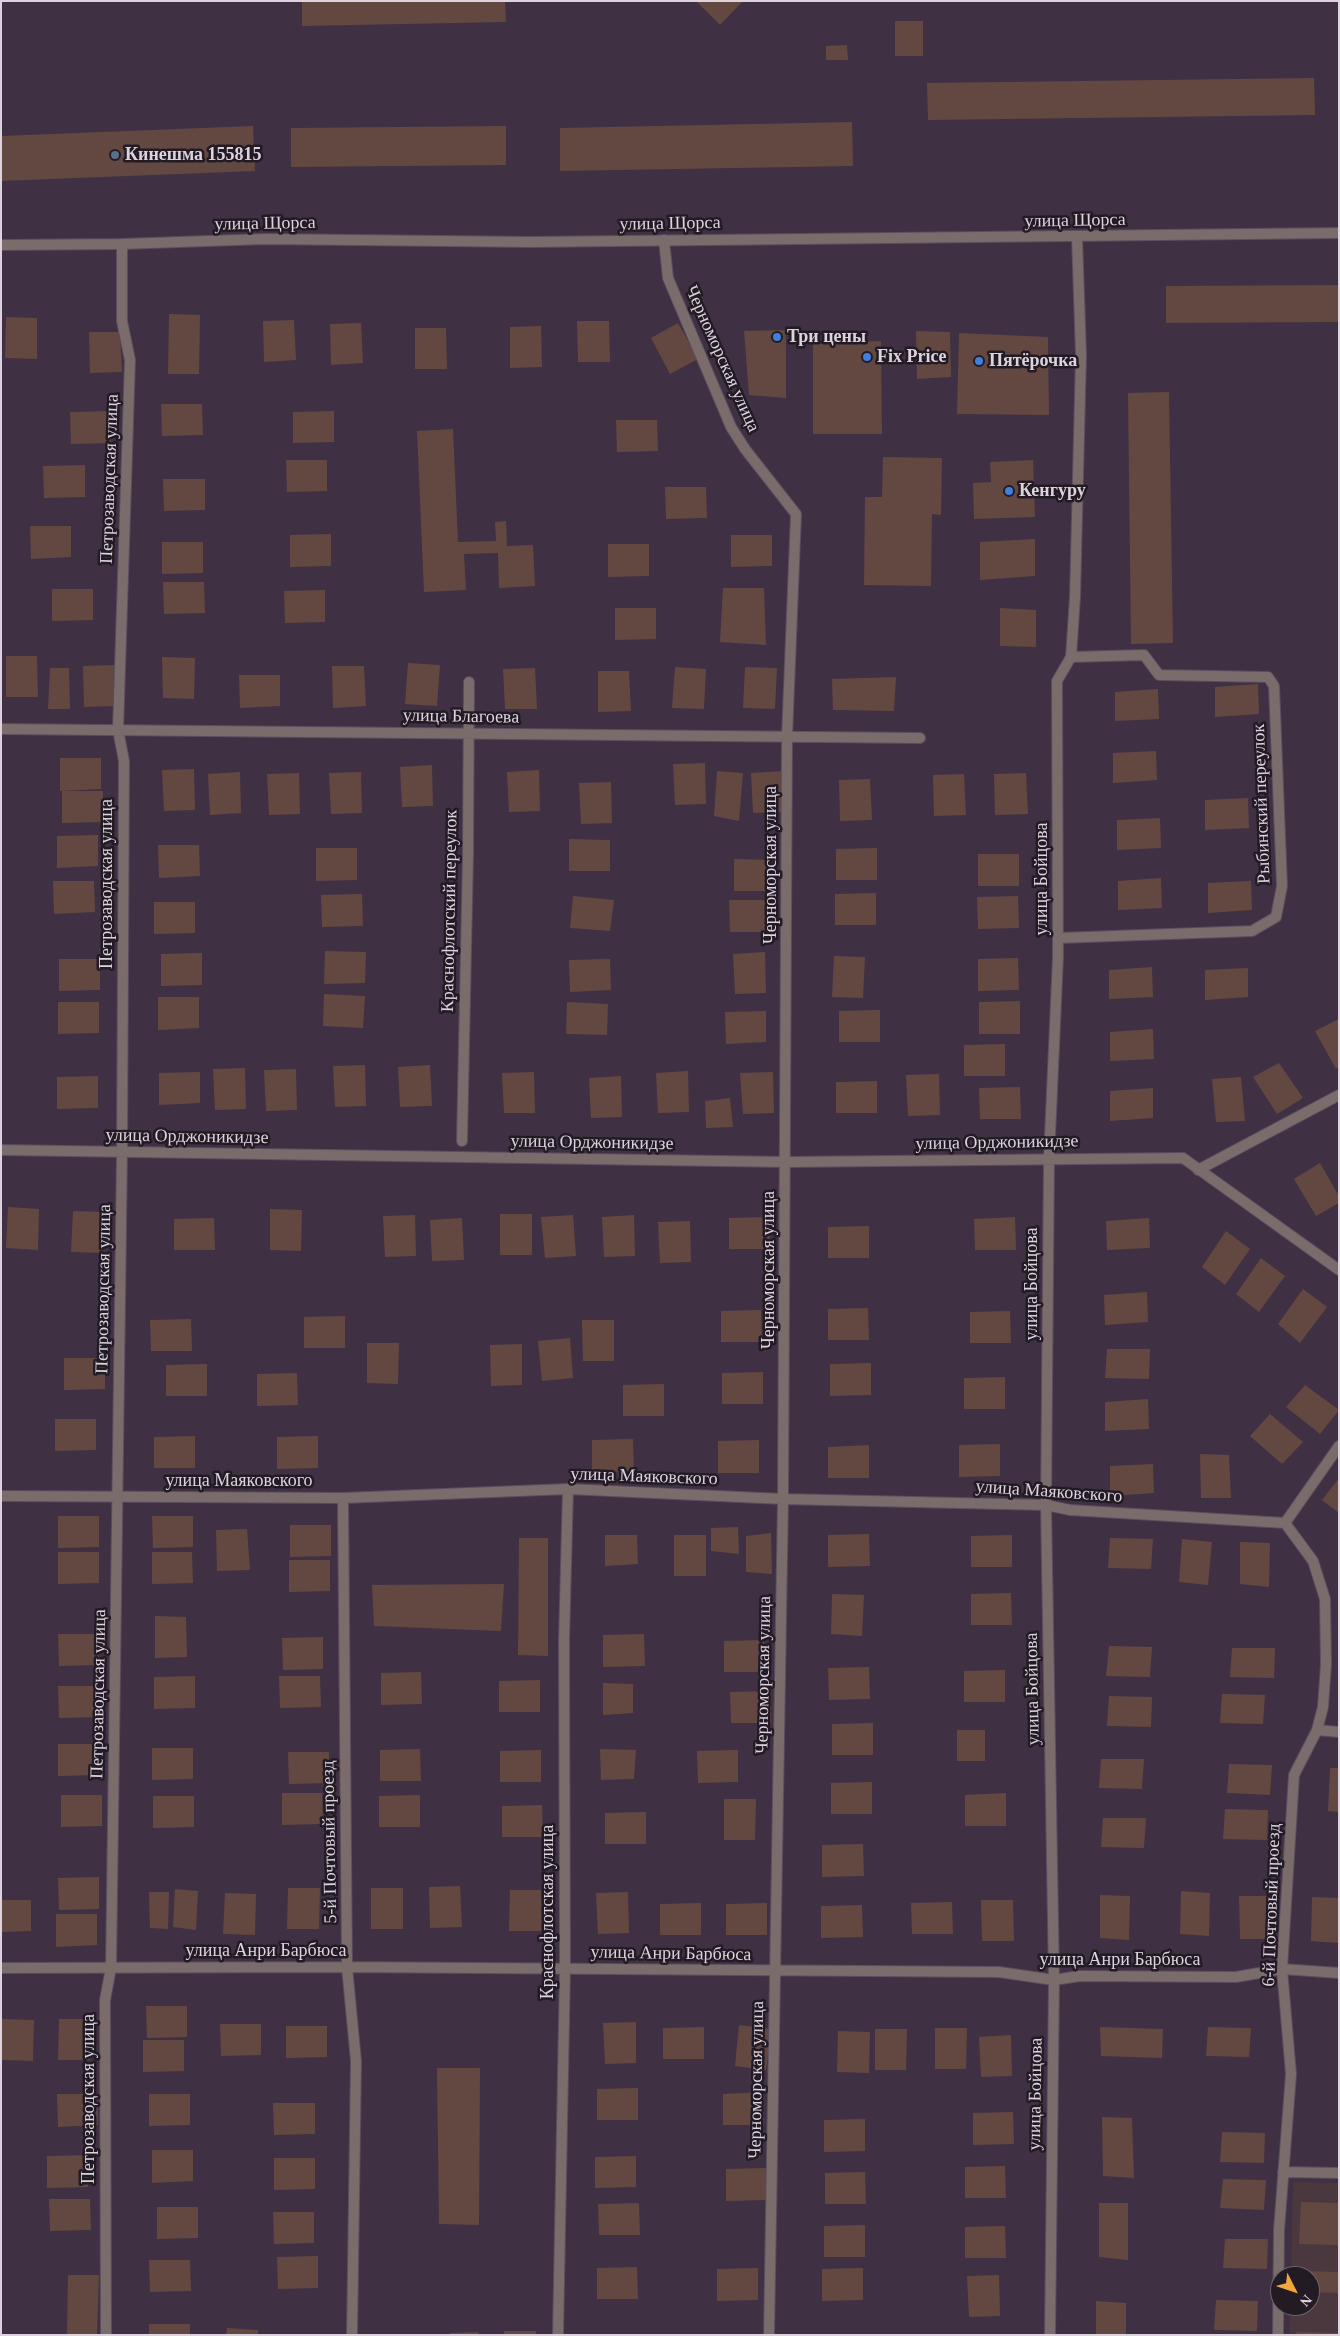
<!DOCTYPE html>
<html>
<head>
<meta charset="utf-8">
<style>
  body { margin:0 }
  #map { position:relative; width:1340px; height:2336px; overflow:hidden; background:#3f3043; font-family:"Times New Roman",serif }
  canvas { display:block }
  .frame { position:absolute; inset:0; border:2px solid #dcd3df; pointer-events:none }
  .north { position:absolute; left:1270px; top:2266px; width:50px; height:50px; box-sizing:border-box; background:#221b24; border:1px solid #6c656f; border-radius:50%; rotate:131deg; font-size:14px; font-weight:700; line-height:20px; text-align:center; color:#dcd3df }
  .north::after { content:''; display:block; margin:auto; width:18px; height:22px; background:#f1a63f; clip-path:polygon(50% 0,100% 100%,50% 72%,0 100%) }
</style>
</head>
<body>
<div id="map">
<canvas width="1340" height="2336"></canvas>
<div class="frame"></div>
<div class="north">N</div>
</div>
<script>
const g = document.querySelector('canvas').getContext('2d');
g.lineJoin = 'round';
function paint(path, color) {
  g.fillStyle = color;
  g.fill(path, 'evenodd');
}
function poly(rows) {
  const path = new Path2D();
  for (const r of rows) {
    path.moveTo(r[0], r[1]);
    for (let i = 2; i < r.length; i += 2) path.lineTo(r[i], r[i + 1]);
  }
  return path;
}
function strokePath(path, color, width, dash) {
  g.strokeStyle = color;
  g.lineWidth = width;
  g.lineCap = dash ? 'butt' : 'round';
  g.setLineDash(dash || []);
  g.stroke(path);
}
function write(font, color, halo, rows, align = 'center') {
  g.font = font + ' "Times New Roman",serif';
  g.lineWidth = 5;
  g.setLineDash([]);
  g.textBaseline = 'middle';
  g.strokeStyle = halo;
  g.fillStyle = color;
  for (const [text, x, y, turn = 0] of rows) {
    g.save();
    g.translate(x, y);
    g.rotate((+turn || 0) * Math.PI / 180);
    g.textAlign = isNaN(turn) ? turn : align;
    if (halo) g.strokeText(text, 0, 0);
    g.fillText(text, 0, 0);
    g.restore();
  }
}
paint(poly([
  [1293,2182,1339,2183,1339,2335,1290,2335,1290,2306,1310,2306,1310,2276,1291,2276]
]), '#4b383e');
paint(poly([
  [302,1,505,1,506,22,302,26],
  [696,1,743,1,720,25],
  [895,21,923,21,923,56,895,56],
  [847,45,848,60,826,60,826,46],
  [1314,78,1315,115,928,120,927,83],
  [852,122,853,166,560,171,560,128],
  [253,126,255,171,1,181,1,136],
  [506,126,506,165,291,167,291,128],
  [1339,285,1339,322,1166,323,1166,286],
  [169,314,200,315,199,374,168,374],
  [6,317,37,318,37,359,5,358],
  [294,320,296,360,264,362,263,321],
  [577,321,609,321,610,362,578,362],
  [361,323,363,363,331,365,330,324],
  [678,323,698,359,670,374,651,338],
  [541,326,542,367,510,368,510,327],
  [415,328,446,328,447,369,415,369],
  [786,330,786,398,749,395,744,331],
  [916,331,950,332,951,377,917,379],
  [89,332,120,332,122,372,90,373],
  [959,333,1048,337,1049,415,957,414],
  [881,341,882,434,813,434,813,344],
  [1169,392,1173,643,1131,644,1128,393],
  [161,404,202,404,203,435,162,436],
  [111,411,111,443,71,444,70,412],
  [334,411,334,442,293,443,293,412],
  [616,420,657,420,658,451,617,452],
  [453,429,458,542,496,541,495,522,506,521,507,546,533,545,535,586,499,588,498,553,464,554,466,590,424,592,417,431],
  [883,457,942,458,941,515,932,514,931,586,864,585,865,497,882,497],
  [286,460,327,460,327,491,287,492],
  [1033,460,1035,517,974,519,973,483,991,482,990,462],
  [85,465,85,497,44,498,43,466],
  [163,479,205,479,205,510,164,511],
  [665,487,706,487,707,518,666,519],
  [30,526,71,526,71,557,31,559],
  [331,534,331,566,290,567,290,535],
  [731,535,772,535,772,566,731,567],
  [1035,539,1035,576,980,580,980,542],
  [162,542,203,542,203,573,162,574],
  [608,544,649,544,649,576,608,577],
  [163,582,204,582,205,613,164,614],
  [723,588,764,588,766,645,720,642],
  [52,589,93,589,93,620,52,621],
  [325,590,325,622,285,623,284,591],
  [615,608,656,608,656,639,615,640],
  [1000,608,1036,610,1036,647,1000,646],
  [6,656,37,656,38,697,6,697],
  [162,657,195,658,194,699,163,698],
  [408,663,440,665,437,706,405,704],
  [114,665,116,706,84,707,83,666],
  [332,666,364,666,366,706,333,708],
  [675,667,706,669,704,709,672,708],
  [745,667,777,668,775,709,743,708],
  [50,668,69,668,70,709,48,709],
  [535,668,537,709,505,709,503,669],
  [598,671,629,671,631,711,598,712],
  [239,675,280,675,280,706,240,708],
  [896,677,894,711,833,710,832,679],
  [1258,684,1259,714,1215,717,1215,687],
  [1158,689,1159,719,1115,721,1115,692],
  [1156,751,1157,780,1113,783,1113,753],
  [60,758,101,758,101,789,60,791],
  [705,763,706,804,675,805,673,764],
  [432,765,433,806,402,807,400,767],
  [194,769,195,810,164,811,162,770],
  [539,770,540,811,509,812,507,772],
  [717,771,743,773,739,821,714,816],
  [783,771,784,812,753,813,751,773],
  [240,772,241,813,210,815,208,774],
  [361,772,362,813,331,814,329,773],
  [299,773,300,814,269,815,267,774],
  [1026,773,1028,814,995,815,994,774],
  [964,774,966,815,934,816,933,775],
  [870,779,872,820,840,821,839,780],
  [611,782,612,823,581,824,579,783],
  [62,791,103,791,103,822,62,823],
  [1248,798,1249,828,1205,830,1205,800],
  [1160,818,1161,848,1117,850,1117,820],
  [98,835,98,866,57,868,57,836],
  [569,839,610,840,610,871,569,871],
  [158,845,199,845,200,876,159,878],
  [316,848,357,848,357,880,316,881],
  [877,848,877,880,836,880,836,849],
  [978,854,1019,854,1019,886,978,886],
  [734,859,775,860,774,891,734,891],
  [1161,878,1162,908,1118,910,1118,881],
  [53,881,94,881,95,912,54,914],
  [1251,881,1252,910,1208,913,1208,883],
  [876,893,876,925,835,925,835,894],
  [362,894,363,926,322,927,321,895],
  [573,896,614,900,610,931,570,928],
  [1018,896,1019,928,978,929,977,897],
  [729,900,770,900,770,932,730,932],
  [154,902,195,902,195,933,154,934],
  [325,951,366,952,365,983,324,984],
  [765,952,766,993,735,994,733,954],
  [202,953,202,985,161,986,161,954],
  [834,956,865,957,863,998,832,997],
  [1018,958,1019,990,978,991,978,959],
  [59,959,100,959,100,990,59,991],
  [610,959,611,990,570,992,569,960],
  [1152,967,1153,997,1109,999,1109,970],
  [1248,968,1248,997,1205,1000,1205,970],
  [324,994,365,996,363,1028,323,1026],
  [158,997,199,997,199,1028,158,1030],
  [1020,1001,1020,1034,979,1034,979,1002],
  [58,1002,99,1002,99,1033,58,1034],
  [567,1002,608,1004,607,1035,566,1034],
  [880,1010,880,1042,839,1042,839,1011],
  [766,1011,766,1042,726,1044,725,1012],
  [1339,1019,1339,1067,1336,1069,1315,1031],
  [1153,1029,1154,1059,1110,1061,1110,1032],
  [1005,1044,1005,1076,964,1076,964,1045],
  [1279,1063,1303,1098,1277,1114,1253,1077],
  [365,1065,366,1106,335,1107,333,1066],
  [430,1065,432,1106,400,1107,398,1067],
  [245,1068,246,1109,215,1110,213,1069],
  [296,1069,297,1110,266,1111,264,1070],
  [688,1071,689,1112,658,1113,656,1073],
  [200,1072,200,1103,159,1105,159,1073],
  [534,1072,535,1113,504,1113,502,1073],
  [773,1072,774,1113,743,1114,740,1073],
  [939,1074,940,1115,908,1116,906,1075],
  [98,1076,98,1108,57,1109,57,1077],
  [621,1076,622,1117,591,1118,589,1078],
  [1241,1077,1245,1121,1216,1122,1212,1079],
  [877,1081,877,1113,836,1113,836,1082],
  [1020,1087,1021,1119,980,1119,979,1088],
  [1153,1088,1153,1118,1110,1121,1110,1091],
  [730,1098,733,1127,706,1128,705,1101],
  [1320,1163,1339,1196,1339,1203,1316,1216,1294,1179],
  [8,1207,39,1209,38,1250,6,1248],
  [270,1209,302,1210,301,1251,270,1250],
  [73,1211,104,1212,103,1253,71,1252],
  [500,1214,532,1214,532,1255,500,1255],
  [415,1215,416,1256,385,1257,383,1216],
  [573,1215,576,1256,545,1258,541,1217],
  [634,1215,635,1256,604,1257,602,1217],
  [769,1217,770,1249,729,1249,729,1218],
  [1015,1217,1016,1250,975,1250,974,1219],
  [214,1218,215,1250,174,1250,174,1219],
  [462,1218,464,1260,432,1261,430,1220],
  [1149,1218,1150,1248,1107,1250,1106,1221],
  [690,1221,691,1262,660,1263,658,1222],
  [869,1226,869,1258,828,1258,828,1227],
  [1226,1231,1250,1249,1225,1285,1202,1267],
  [1261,1258,1285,1276,1259,1312,1236,1294],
  [1303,1289,1327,1307,1300,1343,1278,1324],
  [1147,1292,1148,1322,1105,1325,1104,1295],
  [868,1308,869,1340,828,1340,828,1309],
  [761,1310,762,1342,721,1342,721,1311],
  [1010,1311,1011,1343,970,1343,970,1312],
  [345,1316,345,1348,304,1348,304,1317],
  [191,1319,192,1351,151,1351,150,1320],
  [582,1320,614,1320,614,1361,583,1361],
  [570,1338,573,1378,542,1381,538,1341],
  [367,1343,399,1343,398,1384,367,1383],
  [522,1344,522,1385,491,1386,490,1345],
  [1107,1349,1150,1349,1149,1379,1105,1378],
  [64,1358,105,1358,105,1389,64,1390],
  [871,1363,871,1395,830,1396,830,1364],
  [207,1364,207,1396,166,1396,166,1365],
  [763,1372,763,1404,722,1404,722,1373],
  [297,1373,298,1405,257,1406,257,1374],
  [1005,1377,1005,1409,964,1409,964,1378],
  [664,1384,664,1416,623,1416,623,1385],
  [1305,1385,1339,1410,1320,1434,1286,1407],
  [1148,1399,1149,1429,1105,1431,1105,1402],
  [1270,1414,1303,1442,1282,1464,1250,1436],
  [55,1419,96,1419,96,1450,55,1451],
  [195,1436,195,1468,154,1468,154,1437],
  [318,1436,318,1468,277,1469,277,1437],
  [633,1439,634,1471,592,1472,592,1440],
  [759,1440,759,1473,718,1473,718,1441],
  [1000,1444,1000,1476,959,1477,959,1445],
  [869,1445,869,1478,828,1478,828,1447],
  [1200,1454,1229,1455,1231,1498,1201,1498],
  [1153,1464,1154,1493,1110,1496,1110,1466],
  [1339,1478,1339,1513,1322,1500],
  [58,1516,99,1516,99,1547,58,1548],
  [152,1516,193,1516,193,1547,153,1548],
  [290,1525,331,1525,331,1556,290,1557],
  [738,1527,739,1554,711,1551,711,1528],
  [247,1529,250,1570,217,1571,216,1530],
  [771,1533,772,1574,746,1572,746,1536],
  [869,1534,870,1566,828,1567,828,1535],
  [605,1535,637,1535,638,1564,605,1566],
  [674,1535,706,1535,706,1576,674,1576],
  [1012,1535,1012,1567,971,1567,971,1536],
  [519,1538,548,1538,548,1656,518,1655],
  [1110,1538,1153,1539,1151,1569,1108,1568],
  [1182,1539,1212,1542,1208,1585,1179,1582],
  [1240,1542,1270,1543,1269,1587,1240,1584],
  [58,1552,99,1552,99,1583,58,1584],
  [152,1552,192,1552,193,1583,152,1584],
  [289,1560,330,1560,330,1591,289,1592],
  [504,1584,501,1631,374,1626,372,1585],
  [1011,1593,1012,1625,971,1625,971,1594],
  [832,1594,864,1595,862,1636,831,1634],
  [155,1616,186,1617,187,1657,155,1658],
  [58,1634,99,1634,99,1665,59,1666],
  [644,1634,645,1666,603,1667,603,1635],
  [323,1637,323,1669,283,1670,282,1638],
  [764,1640,765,1672,724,1672,724,1641],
  [1109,1646,1152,1647,1150,1677,1106,1676],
  [1232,1648,1275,1648,1274,1678,1230,1677],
  [869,1667,870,1699,829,1700,828,1668],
  [1005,1670,1005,1702,964,1702,964,1671],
  [421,1672,422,1704,381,1705,381,1673],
  [195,1676,195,1708,154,1709,154,1677],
  [279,1676,320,1676,321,1707,280,1708],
  [540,1680,540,1712,499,1712,499,1681],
  [603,1683,633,1684,633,1713,603,1715],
  [58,1686,99,1686,99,1717,59,1718],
  [771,1691,771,1723,731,1723,730,1692],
  [1222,1694,1265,1695,1263,1724,1220,1723],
  [1109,1696,1152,1697,1151,1727,1107,1726],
  [873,1723,873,1755,832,1755,832,1724],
  [957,1730,985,1730,985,1761,957,1761],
  [58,1744,99,1744,99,1775,58,1776],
  [152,1748,193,1748,193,1779,152,1780],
  [420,1749,421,1781,380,1781,380,1750],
  [600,1749,636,1750,634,1779,601,1780],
  [541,1750,541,1782,500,1782,500,1751],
  [738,1750,738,1782,698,1783,697,1751],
  [288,1752,329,1752,329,1783,289,1784],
  [1101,1759,1144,1759,1142,1789,1099,1788],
  [1229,1764,1272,1765,1270,1795,1227,1793],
  [1330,1768,1339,1768,1339,1812,1328,1811],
  [872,1782,872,1814,831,1814,831,1783],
  [282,1793,322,1793,323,1824,282,1825],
  [1006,1793,1006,1826,965,1826,965,1795],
  [61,1795,102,1795,102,1826,61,1827],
  [420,1795,420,1827,379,1827,379,1796],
  [153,1796,194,1796,194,1827,153,1828],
  [724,1799,756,1799,755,1840,724,1840],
  [542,1805,543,1837,502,1837,502,1806],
  [1225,1809,1268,1810,1267,1840,1223,1839],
  [646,1812,646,1844,605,1844,605,1813],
  [1103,1818,1146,1818,1144,1848,1101,1847],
  [863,1844,864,1876,822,1877,822,1845],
  [99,1877,99,1909,59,1910,58,1878],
  [460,1886,462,1927,430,1928,429,1887],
  [288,1888,320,1888,319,1929,287,1929],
  [371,1888,403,1888,403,1929,371,1929],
  [175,1889,198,1891,196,1930,173,1927],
  [510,1890,541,1890,542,1931,509,1931],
  [1181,1891,1210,1893,1209,1936,1180,1934],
  [149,1892,169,1892,168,1929,150,1928],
  [628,1892,629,1933,598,1934,596,1893],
  [225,1893,256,1894,255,1935,223,1934],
  [1100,1895,1130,1896,1129,1940,1100,1938],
  [1239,1896,1269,1896,1269,1939,1240,1939],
  [1312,1897,1339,1898,1339,1943,1311,1941],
  [1,1900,31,1900,31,1931,1,1932],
  [981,1900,1013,1900,1014,1941,982,1941],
  [952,1902,953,1934,912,1934,911,1903],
  [701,1903,701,1935,660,1935,660,1904],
  [767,1903,767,1935,726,1935,726,1904],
  [862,1905,863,1937,821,1938,821,1906],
  [56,1914,97,1914,97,1945,56,1947],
  [146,2006,187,2006,187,2037,147,2038],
  [2,2019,34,2020,33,2061,1,2060],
  [59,2019,90,2019,90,2060,58,2060],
  [636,2022,636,2063,605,2064,603,2023],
  [220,2024,261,2024,261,2055,221,2056],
  [739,2025,771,2029,766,2070,735,2066],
  [286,2026,327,2026,327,2057,286,2058],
  [704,2027,704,2059,663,2059,663,2028],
  [1100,2027,1163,2029,1162,2058,1101,2056],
  [1208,2027,1251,2028,1249,2057,1206,2056],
  [935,2028,967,2028,966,2069,935,2069],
  [875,2029,907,2029,906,2070,875,2070],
  [838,2031,870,2032,869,2073,837,2072],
  [1011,2035,1012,2076,981,2077,979,2037],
  [143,2040,184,2040,184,2071,143,2072],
  [437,2068,480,2068,479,2225,439,2224],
  [638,2088,638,2120,597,2120,597,2089],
  [764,2092,764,2125,723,2125,723,2094],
  [57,2094,98,2094,98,2125,58,2127],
  [149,2094,190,2094,190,2125,149,2126],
  [273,2103,315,2103,315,2134,274,2135],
  [1013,2112,1014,2144,973,2145,973,2113],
  [1102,2117,1132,2118,1134,2178,1103,2176],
  [865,2119,865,2151,824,2152,824,2120],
  [1222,2132,1265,2133,1264,2163,1220,2162],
  [152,2150,193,2150,193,2181,152,2183],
  [88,2155,88,2187,47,2188,47,2156],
  [636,2156,636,2187,595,2188,595,2157],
  [274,2158,315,2158,315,2189,274,2190],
  [1005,2166,1006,2198,965,2198,965,2167],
  [767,2168,767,2200,726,2201,726,2169],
  [865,2172,866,2204,825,2204,825,2173],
  [1223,2179,1266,2180,1264,2210,1220,2208],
  [49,2199,90,2199,91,2230,50,2231],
  [1301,2202,1339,2203,1339,2245,1299,2244],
  [639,2203,640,2235,599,2235,598,2204],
  [1099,2203,1128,2203,1128,2260,1099,2257],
  [157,2207,198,2207,198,2238,157,2239],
  [273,2212,314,2212,314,2243,274,2244],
  [865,2225,865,2257,824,2257,824,2226],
  [1005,2226,1006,2258,965,2258,965,2227],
  [1225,2239,1268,2239,1267,2269,1223,2268],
  [318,2256,318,2288,278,2289,277,2257],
  [149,2260,190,2260,191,2291,150,2292],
  [637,2267,638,2299,597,2299,597,2268],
  [758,2268,758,2300,717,2301,717,2269],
  [863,2268,863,2300,822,2301,822,2269],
  [1300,2271,1339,2272,1339,2293,1310,2292,1310,2276,1300,2276],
  [68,2275,99,2275,97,2335,67,2335],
  [999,2275,1000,2316,969,2317,967,2276],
  [1216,2300,1258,2301,1257,2331,1214,2330],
  [1096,2301,1126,2303,1126,2335,1096,2335],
  [149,2324,190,2324,190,2335,149,2335],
  [227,2328,258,2330,258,2335,226,2335],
  [504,2331,536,2331,536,2335,504,2335],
  [478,2332,479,2335,450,2335,450,2333],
  [1296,2332,1339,2333,1339,2335,1296,2335]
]), '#634842');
const minor = poly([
  [664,240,668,278,731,427,745,449,796,514,787,737,783,1499,769,2335],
  [1,729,920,738],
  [1059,938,1252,931,1276,917,1282,886,1274,686,1268,677,1159,675,1144,655,1071,657],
  [462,1141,468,854,469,682],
  [1,1150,786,1162,1183,1158,1339,1270],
  [1198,1170,1339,1095],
  [1,1496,343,1498,568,1489,783,1499,1046,1505,1070,1510,1285,1523],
  [343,1498,347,1967,356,2061,352,2335],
  [1285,1523,1339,1446],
  [1317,1730,1339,1732],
  [1,1968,347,1967,999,1972,1054,1980,1080,1976,1236,1977,1282,1969,1339,1973],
  [1283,2172,1339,2173],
  [106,2335,105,2000,111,1968,122,1152,124,761,118,730,130,360,122,321,122,244],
  [558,2335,565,1969,564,1641,568,1489],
  [1050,2335,1054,1980,1046,1505,1049,1158,1058,957,1057,681,1071,657,1075,597,1081,355,1077,237],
  [1278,2335,1279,2230,1291,2074,1282,1969,1294,1775,1317,1730,1323,1707,1326,1664,1325,1599,1313,1561,1285,1523]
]);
const tertiary = poly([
  [1,245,122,244,265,239,531,242,1339,233]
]);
strokePath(minor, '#5b4d5f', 12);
strokePath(tertiary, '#5b4d5f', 12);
strokePath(minor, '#7a6c6b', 10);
strokePath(tertiary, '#7a6c6b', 10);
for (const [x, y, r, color] of [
  [115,155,5,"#5c6f8a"],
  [777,337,5,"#3f7fe0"],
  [867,357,5,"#3f7fe0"],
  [979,361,5,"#3f7fe0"],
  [1009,491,5,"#3f7fe0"]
]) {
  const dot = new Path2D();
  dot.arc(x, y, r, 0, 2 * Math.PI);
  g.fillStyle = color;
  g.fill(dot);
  strokePath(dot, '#221b24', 2);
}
write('bold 18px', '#dcd3df', '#221b24', [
  ["Кинешма 155815",125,155],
  ["Три цены",787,337],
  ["Fix Price",877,357],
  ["Пятёрочка",989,361],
  ["Кенгуру",1019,491]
], 'left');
write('18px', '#dcd3df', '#221b24', [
  ["улица Щорса",1075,221,-1],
  ["улица Щорса",265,224,-1],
  ["улица Щорса",670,224,-1],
  ["Черноморская улица",722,359,66],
  ["Петрозаводская улица",110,479,-88],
  ["улица Благоева",461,717,1],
  ["Рыбинский переулок",1262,804,-92],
  ["Черноморская улица",771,865,-90],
  ["улица Бойцова",1042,879,-90],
  ["Петрозаводская улица",107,884,-90],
  ["Краснофлотский переулок",450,911,-89],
  ["улица Орджоникидзе",187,1137,1],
  ["улица Орджоникидзе",592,1143,1],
  ["улица Орджоникидзе",997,1143,-1],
  ["Черноморская улица",769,1270,-90],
  ["улица Бойцова",1032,1284,-90],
  ["Петрозаводская улица",104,1289,-89],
  ["улица Маяковского",644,1477,2],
  ["улица Маяковского",239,1481],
  ["улица Маяковского",1049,1492,4],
  ["Черноморская улица",764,1675,-89],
  ["улица Бойцова",1033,1689,-91],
  ["Петрозаводская улица",99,1694,-89],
  ["5-й Почтовый проезд",330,1842,-91],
  ["6-й Почтовый проезд",1272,1905,-88],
  ["Краснофлотская улица",548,1912,-90],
  ["улица Анри Барбюса",266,1951],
  ["улица Анри Барбюса",671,1954,1],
  ["улица Анри Барбюса",1120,1960],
  ["Черноморская улица",757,2080,-89],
  ["улица Бойцова",1036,2094,-89],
  ["Петрозаводская улица",89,2099,-90]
]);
</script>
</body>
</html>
